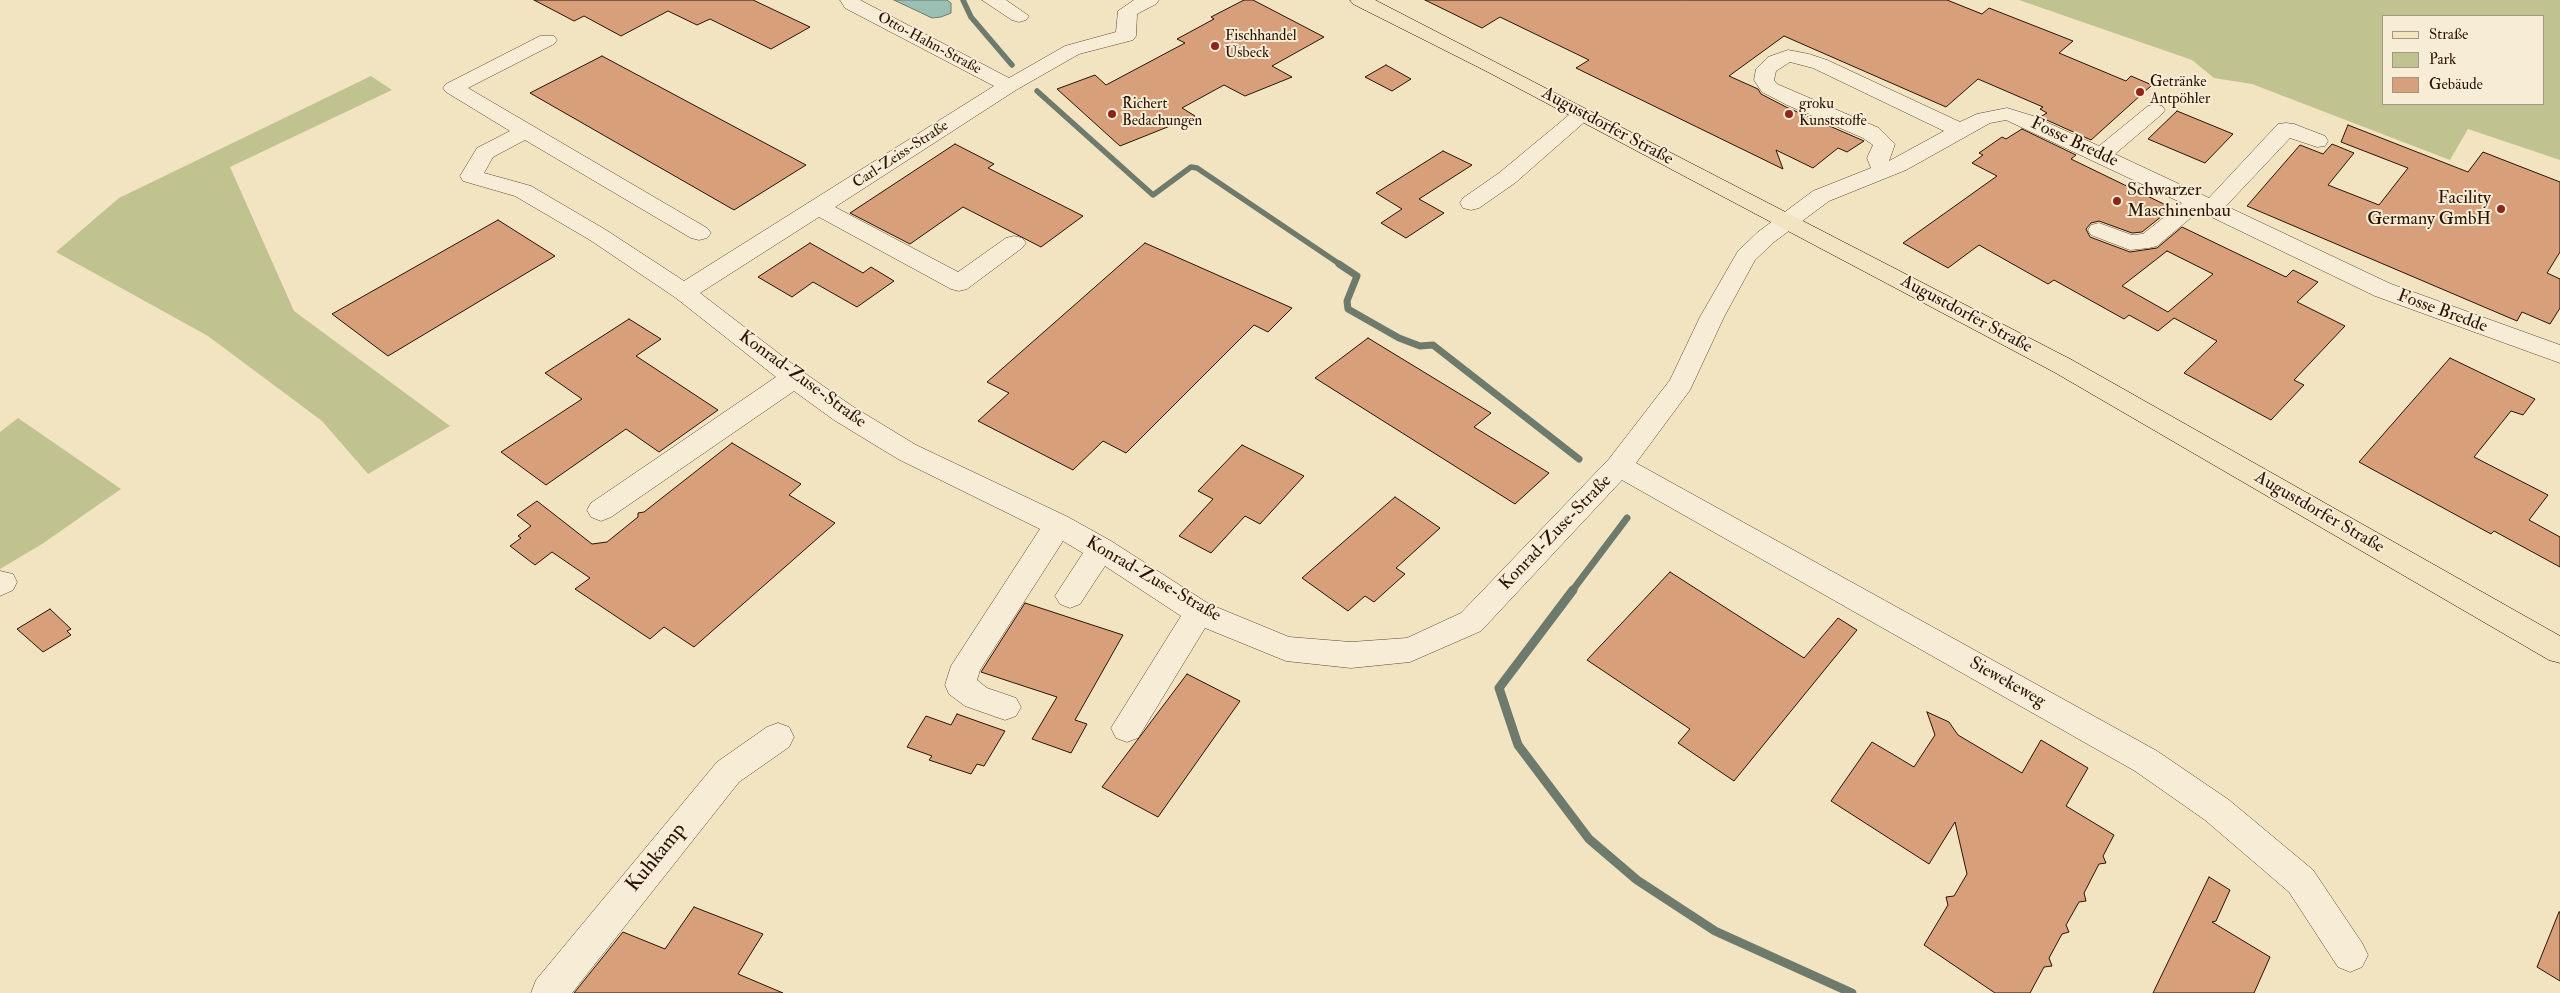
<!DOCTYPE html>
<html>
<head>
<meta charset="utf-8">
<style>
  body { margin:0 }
  #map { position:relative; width:2560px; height:993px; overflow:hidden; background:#f3e4c1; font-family:"IM FELL Double Pica",serif }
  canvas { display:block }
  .legend { position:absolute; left:2382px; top:15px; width:162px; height:90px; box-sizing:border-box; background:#f7edd7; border:1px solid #a59682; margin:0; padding:6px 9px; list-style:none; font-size:15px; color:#2a1302 }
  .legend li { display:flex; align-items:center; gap:10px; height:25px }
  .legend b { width:25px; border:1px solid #a59682 }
</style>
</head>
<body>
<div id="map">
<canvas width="2560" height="993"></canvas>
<ul class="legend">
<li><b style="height:6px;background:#f3e4c1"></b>Straße</li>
<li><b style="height:14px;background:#c0c28f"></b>Park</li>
<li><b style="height:14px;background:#d8a07a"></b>Gebäude</li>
</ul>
</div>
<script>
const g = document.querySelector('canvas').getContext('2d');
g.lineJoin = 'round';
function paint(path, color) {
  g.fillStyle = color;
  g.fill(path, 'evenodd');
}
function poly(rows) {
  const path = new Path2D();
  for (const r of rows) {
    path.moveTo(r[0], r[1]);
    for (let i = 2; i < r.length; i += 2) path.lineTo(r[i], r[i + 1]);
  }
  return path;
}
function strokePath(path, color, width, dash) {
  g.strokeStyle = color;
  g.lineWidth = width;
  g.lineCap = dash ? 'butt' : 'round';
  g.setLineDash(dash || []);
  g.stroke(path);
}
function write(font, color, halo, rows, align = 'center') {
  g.font = font + ' "IM FELL Double Pica",serif';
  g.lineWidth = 4;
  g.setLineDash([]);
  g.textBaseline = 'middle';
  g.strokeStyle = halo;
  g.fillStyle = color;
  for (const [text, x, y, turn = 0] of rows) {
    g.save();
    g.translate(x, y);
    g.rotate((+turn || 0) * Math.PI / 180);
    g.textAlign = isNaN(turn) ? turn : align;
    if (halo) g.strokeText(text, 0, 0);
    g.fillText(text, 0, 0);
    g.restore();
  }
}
paint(poly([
  [2019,0,2560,0,2560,160,2468,129,2450,160,2252,84,2214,78,2192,60],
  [2544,16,2544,104,2384,104,2384,16],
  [371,76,392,90,230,167,294,311,450,426,368,474,322,421,208,336,56,252,119,198],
  [18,418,121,489,42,544,0,569,0,432]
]), '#c0c28f');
const water = poly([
  [894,0,947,0,951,3,951,13,941,17,932,18,894,0]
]);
paint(water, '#9bbfb3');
strokePath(water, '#6e7a6c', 1);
strokePath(poly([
  [963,0,971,17,1012,65],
  [1037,91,1153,195,1191,167,1197,168,1341,265]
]), '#6e7a6c', 5.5);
strokePath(poly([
  [1339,264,1357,276,1347,301,1348,309,1399,338,1420,346,1433,345,1579,459],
  [1572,591,1627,518]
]), '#6e7a6c', 7);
strokePath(poly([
  [1573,590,1499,688,1518,745,1589,839,1637,880,1715,931,1852,993]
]), '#6e7a6c', 9);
const building = poly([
  [534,0,753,0,810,27,771,49,710,19,697,25,668,11,621,36,584,16,574,21,534,0],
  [1244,0,1253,0,1324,37,1272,66,1292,77,1245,96,1224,85,1182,108,1195,116,1120,146,1057,89,1095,75,1106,85,1185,43,1177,39,1214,19,1211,17,1244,0],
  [1425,0,1947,0,1982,14,1989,8,2073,41,2059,53,2126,81,2131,76,2152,85,2091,140,2040,117,2047,113,2040,109,2043,107,1978,79,1946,107,1784,36,1729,76,1758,89,1761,94,1786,107,1864,141,1847,152,1838,148,1813,168,1776,150,1783,169,1576,68,1589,60,1500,17,1482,28,1425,0],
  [602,56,806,165,734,210,530,93,602,56],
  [1386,65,1411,79,1392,91,1365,77,1386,65],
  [2177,111,2233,134,2205,163,2148,139,2177,111],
  [2348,125,2468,172,2483,152,2560,182,2560,252,2547,273,2560,279,2560,308,2550,324,2522,312,2517,321,2247,206,2300,145,2323,154,2332,144,2354,153,2328,185,2379,205,2408,168,2341,142,2348,125],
  [2022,129,2076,155,2071,159,2172,208,2142,232,2132,233,2099,221,2091,223,2086,229,2090,237,2130,252,2157,248,2182,227,2286,277,2293,270,2318,282,2297,302,2345,326,2294,380,2304,385,2271,420,2184,373,2217,341,2174,318,2158,331,2129,315,2124,319,2054,280,2048,284,1979,245,1948,268,1903,243,1997,176,1972,163,1983,155,1979,153,2002,137,2006,139,2022,129],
  [2167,251,2213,274,2168,312,2122,286,2167,251],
  [955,144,994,164,988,168,1083,216,1041,247,963,207,910,244,850,213,955,144],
  [1443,151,1472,165,1419,199,1444,213,1406,238,1381,223,1402,209,1376,193,1443,151],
  [498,220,555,256,388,356,332,314,498,220],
  [810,243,863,273,871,267,894,281,857,307,813,282,792,297,758,277,810,243],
  [1145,243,1292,308,1268,332,1254,325,1126,453,1103,441,1073,470,978,421,1009,393,987,382,1145,243],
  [629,319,661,339,636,356,718,410,659,452,626,429,546,485,501,452,582,399,545,373,629,319],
  [1368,338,1491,413,1474,427,1549,473,1515,504,1315,378,1368,338],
  [2450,358,2535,399,2523,415,2511,411,2474,457,2548,495,2529,520,2560,537,2560,567,2494,531,2491,534,2359,462,2450,358],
  [732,443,801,484,789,495,835,523,694,647,664,627,650,639,575,589,590,578,552,552,535,565,510,546,521,538,518,536,531,526,517,515,537,501,592,544,607,542,638,517,638,513,644,512,732,443],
  [1242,445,1304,476,1260,524,1245,516,1211,553,1179,536,1213,499,1198,491,1242,445],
  [1395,497,1440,528,1396,568,1405,574,1374,602,1365,596,1348,611,1302,578,1395,497],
  [1670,572,1804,658,1838,618,1857,630,1734,781,1678,743,1690,729,1587,660,1670,572],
  [1025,603,1123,635,1075,720,1087,724,1071,753,1032,739,1057,697,981,672,1025,603],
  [50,609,71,629,67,631,71,635,43,652,17,629,50,609],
  [1187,674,1240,701,1158,817,1102,787,1187,674],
  [1927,712,1949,722,1958,735,2022,773,2041,740,2088,768,2066,806,2114,835,2103,856,2106,863,2099,864,2084,893,2086,901,2079,902,2066,925,2069,932,2062,934,2049,958,2052,966,2044,967,2030,993,1995,993,1924,945,1948,905,1946,897,1954,896,1967,874,1955,822,1929,864,1831,801,1872,742,1914,767,1935,735,1927,712],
  [957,714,1005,731,984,766,977,764,971,774,929,760,932,756,907,747,926,716,951,725,957,714],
  [2209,877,2230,890,2216,921,2212,922,2270,957,2254,993,2153,993,2209,877],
  [694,907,763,934,738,974,783,993,574,993,623,932,665,949,694,907],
  [2559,912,2560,912,2560,981,2537,967,2559,912]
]);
paint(building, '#d8a07a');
strokePath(building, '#2a1302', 1);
const minor = poly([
  [840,0,860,0,1009,78,1065,46,1116,32,1118,11,1134,0,1159,0,1156,4,1137,14,1136,36,1133,40,1079,54,1016,90,835,207,958,272,1006,238,1014,236,1022,238,1026,243,1022,248,967,289,959,291,951,289,819,217,700,293,803,372,852,406,916,445,1068,517,1111,541,1209,604,1289,637,1351,642,1407,638,1461,613,1609,459,1670,380,1700,317,1738,251,1758,232,1813,191,1871,168,1867,158,1873,145,1863,138,1787,105,1762,92,1754,80,1756,69,1768,57,1788,50,1809,54,1827,60,1960,122,1977,114,2007,108,2033,116,2099,146,2148,106,2155,104,2162,106,2165,110,2162,114,2115,154,2209,198,2278,124,2286,123,2294,124,2325,136,2328,141,2325,146,2317,147,2290,138,2226,206,2391,284,2560,345,2560,363,2375,296,2199,211,2157,246,2149,248,2130,250,2091,235,2088,230,2091,225,2099,223,2132,235,2143,234,2182,203,2006,120,1990,123,1906,170,1829,201,1774,242,1755,260,1724,317,1690,390,1636,463,2157,751,2229,800,2313,870,2362,943,2368,955,2362,967,2350,972,2338,967,2289,892,2205,820,2135,771,1622,480,1481,631,1410,662,1351,668,1286,661,1205,628,1138,738,1127,742,1116,738,1111,728,1181,616,1105,566,1080,604,1070,608,1060,604,1055,596,1083,553,1063,541,980,670,977,680,987,688,1016,698,1021,707,1016,716,1005,720,965,706,949,694,945,685,951,666,1040,529,898,459,834,420,794,391,611,517,601,521,591,517,587,510,591,503,776,377,676,298,590,240,515,196,463,181,460,176,477,148,510,131,446,92,443,88,446,84,540,36,554,36,557,40,554,44,468,88,707,228,711,233,707,238,699,240,691,238,525,140,493,157,484,173,531,186,606,230,684,281,994,86,845,8,840,0],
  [1790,62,1813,68,1944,131,1889,161,1895,144,1879,128,1777,84,1774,80,1776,71,1790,62],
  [982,0,1006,0,1029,16,1026,20,1019,22,1012,20,982,0],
  [1582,108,1589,110,1593,114,1589,118,1515,183,1479,208,1471,210,1463,208,1460,203,1463,198,1499,173,1575,110,1582,108],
  [0,571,13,574,17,582,13,590,0,596,0,571],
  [778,723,789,727,794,737,789,747,739,782,572,993,531,993,536,980,717,762,767,727,778,723]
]);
const major = poly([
  [1350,0,1375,0,2072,360,2560,636,2560,663,2549,660,2054,372,1486,71,1353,4,1350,0]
]);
strokePath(minor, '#5c4732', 1);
strokePath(major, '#2a1302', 1);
paint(minor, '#f7edd7');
paint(major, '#f3e4c1');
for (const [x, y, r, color] of [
  [1215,46,5,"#8f2418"],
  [2140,92,5,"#8f2418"],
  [1112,114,5,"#8f2418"],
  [1789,114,5,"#8f2418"],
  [2117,201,5,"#8f2418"],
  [2501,209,5,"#8f2418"]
]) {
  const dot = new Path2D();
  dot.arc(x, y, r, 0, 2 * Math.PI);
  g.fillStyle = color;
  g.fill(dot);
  strokePath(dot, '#f7edd7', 2);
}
write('15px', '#2a1302', '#f7edd7', [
  ["Fischhandel",1225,37],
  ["Usbeck",1225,54],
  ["Getränke",2150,83],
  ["Antpöhler",2150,100],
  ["Richert",1122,105],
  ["Bedachungen",1122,122],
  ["groku",1799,105],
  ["Kunststoffe",1799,122]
], 'left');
write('15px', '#2a1302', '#f7edd7', [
  ["Otto-Hahn-Straße",929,44,28],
  ["Carl-Zeiss-Straße",901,155,-33]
]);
write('18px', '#2a1302', '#f7edd7', [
  ["Augustdorfer Straße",1607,127,28],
  ["Fosse Bredde",2074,143,25],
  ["Fosse Bredde",2442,312,20],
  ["Augustdorfer Straße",1966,315,28],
  ["Konrad-Zuse-Straße",802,380,36],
  ["Augustdorfer Straße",2319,513,30],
  ["Konrad-Zuse-Straße",1556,533,-46],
  ["Konrad-Zuse-Straße",1153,580,30],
  ["Siewekeweg",2007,683,29]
]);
write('18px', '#2a1302', '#f7edd7', [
  ["Schwarzer",2127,191],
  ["Maschinenbau",2127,212],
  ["Facility",2491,199,"right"],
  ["Germany GmbH",2491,220,"right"]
], 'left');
write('21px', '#2a1302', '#f7edd7', [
  ["Kuhkamp",657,858,-51]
]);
</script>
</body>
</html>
